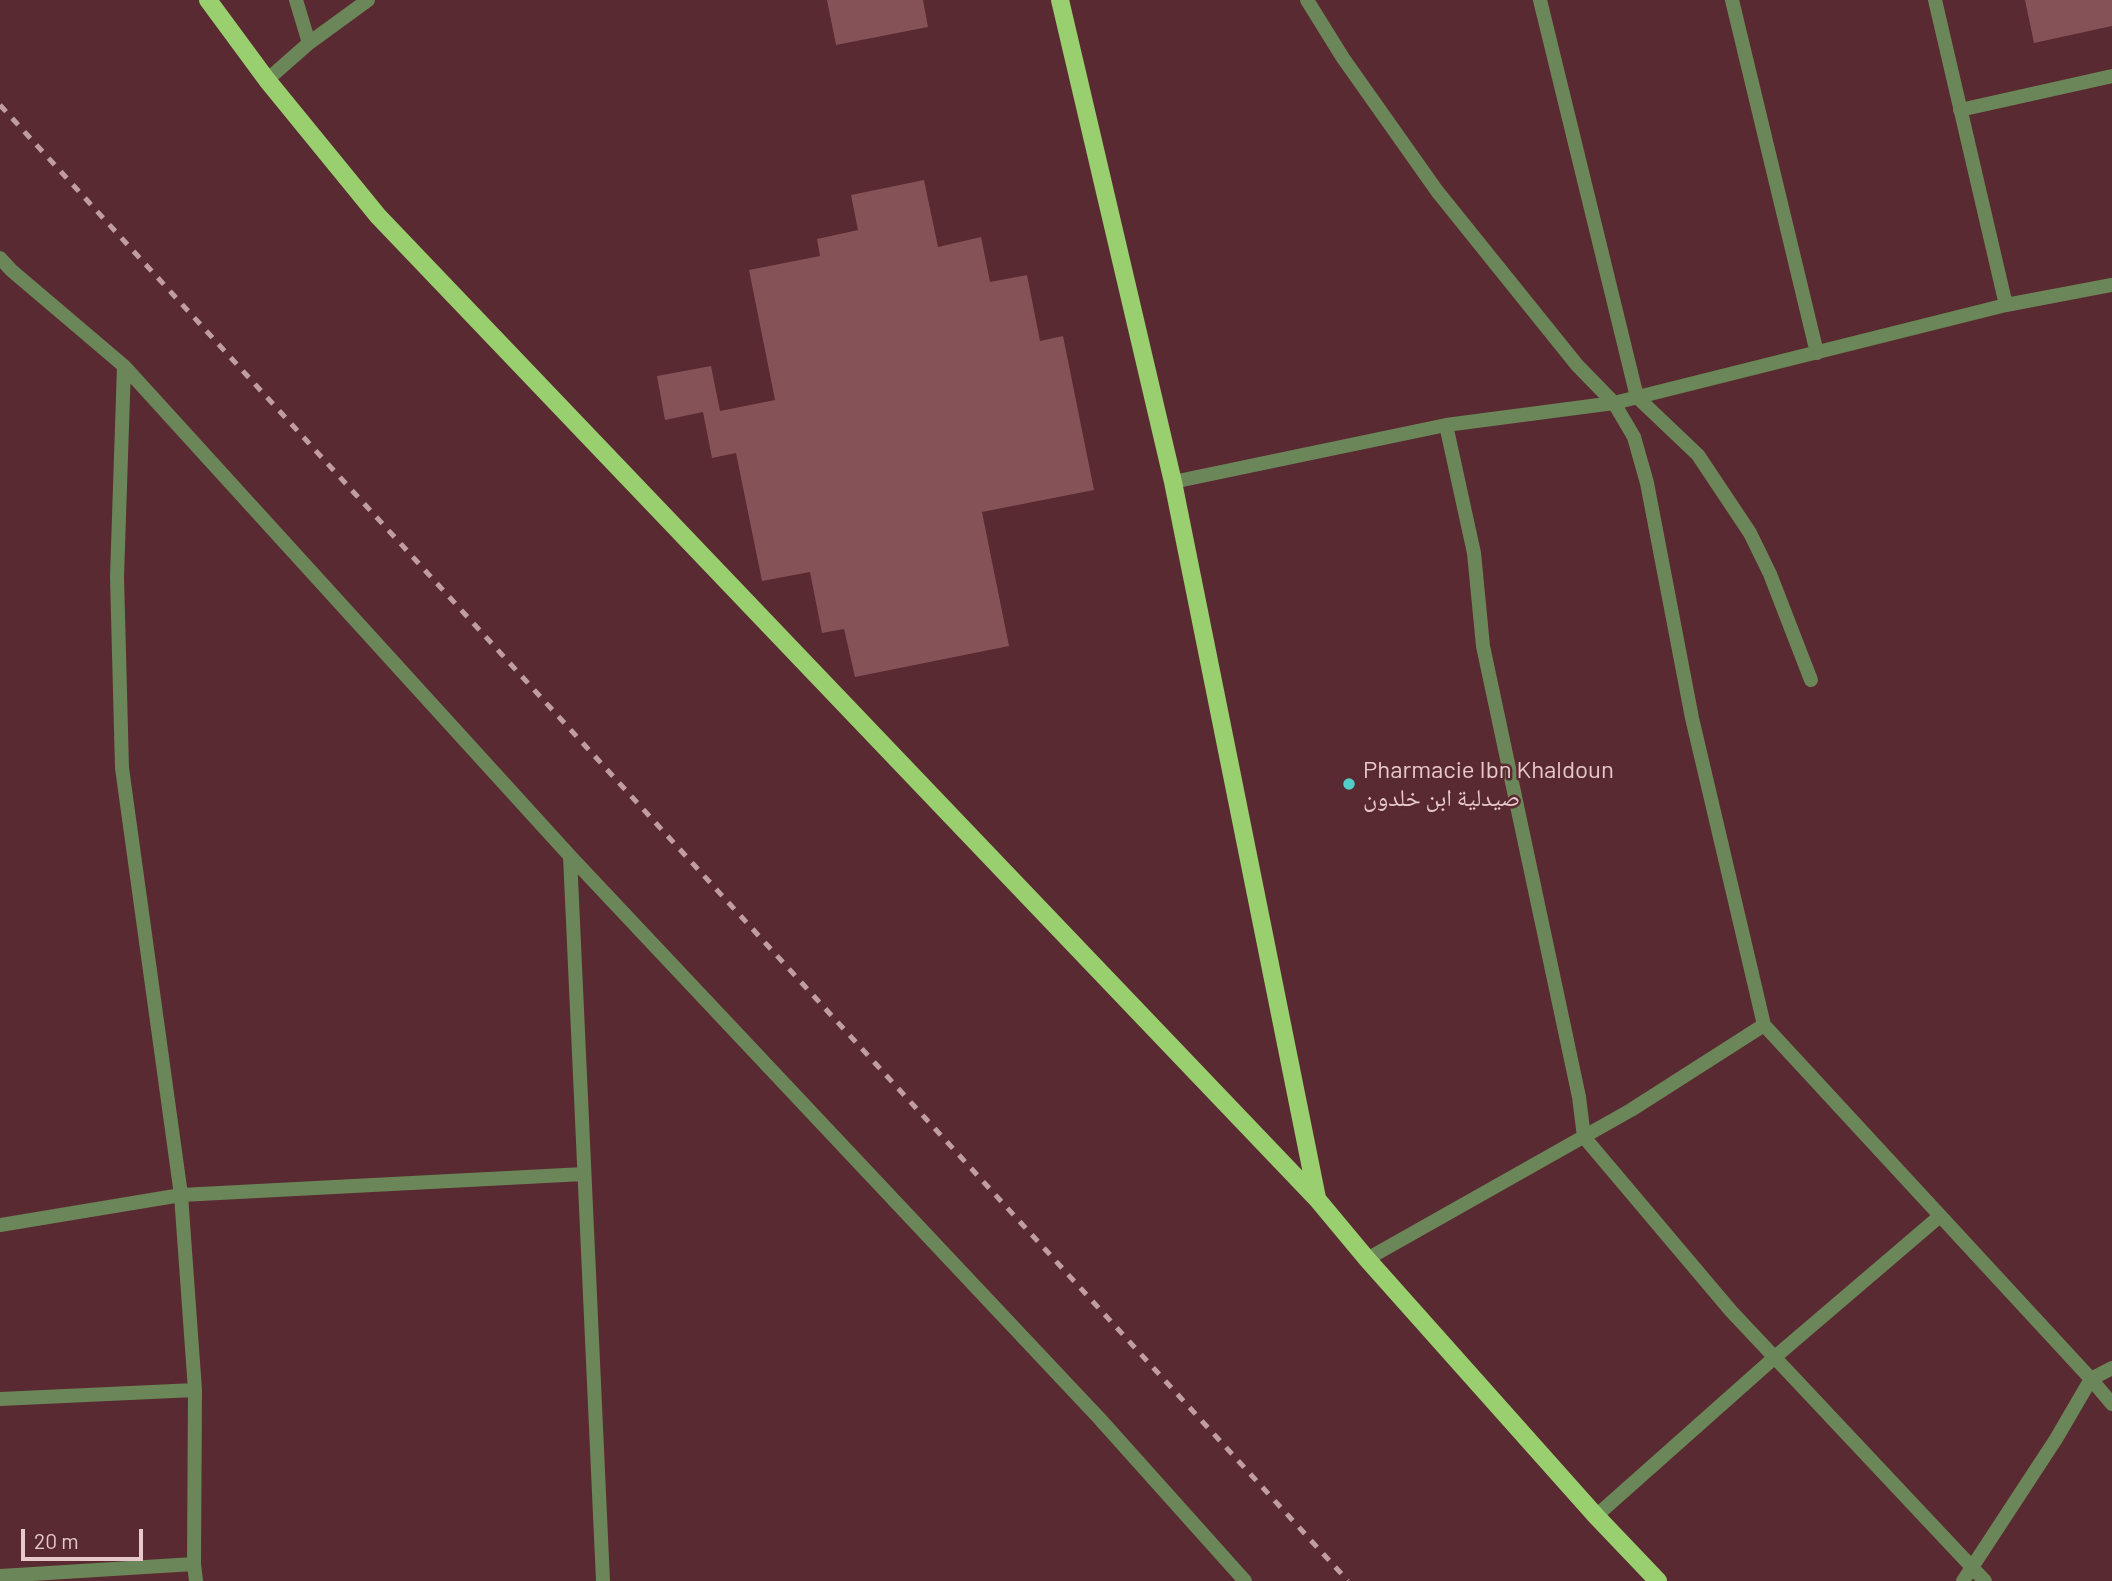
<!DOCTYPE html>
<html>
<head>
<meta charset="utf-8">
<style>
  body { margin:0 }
  #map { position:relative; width:2112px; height:1581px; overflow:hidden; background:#592a31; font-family:Barlow,sans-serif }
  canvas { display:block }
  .scale { position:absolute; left:21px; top:1529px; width:122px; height:32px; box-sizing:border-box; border:4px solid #e7c9cb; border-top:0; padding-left:9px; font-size:21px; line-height:24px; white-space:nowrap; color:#e7c9cb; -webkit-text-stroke:5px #592a31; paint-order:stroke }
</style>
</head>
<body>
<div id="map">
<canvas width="2112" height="1581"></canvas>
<div class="scale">20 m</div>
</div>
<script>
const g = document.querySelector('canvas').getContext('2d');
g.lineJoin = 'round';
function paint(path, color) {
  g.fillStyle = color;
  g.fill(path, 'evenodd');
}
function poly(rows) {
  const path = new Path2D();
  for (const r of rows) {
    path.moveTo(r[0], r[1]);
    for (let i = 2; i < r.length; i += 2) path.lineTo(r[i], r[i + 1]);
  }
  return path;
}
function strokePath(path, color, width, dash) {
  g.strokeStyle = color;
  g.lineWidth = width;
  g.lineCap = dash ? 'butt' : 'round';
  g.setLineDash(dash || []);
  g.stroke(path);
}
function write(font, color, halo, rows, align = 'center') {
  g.font = font + ' Barlow,"Noto Naskh Arabic",sans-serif';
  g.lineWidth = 5;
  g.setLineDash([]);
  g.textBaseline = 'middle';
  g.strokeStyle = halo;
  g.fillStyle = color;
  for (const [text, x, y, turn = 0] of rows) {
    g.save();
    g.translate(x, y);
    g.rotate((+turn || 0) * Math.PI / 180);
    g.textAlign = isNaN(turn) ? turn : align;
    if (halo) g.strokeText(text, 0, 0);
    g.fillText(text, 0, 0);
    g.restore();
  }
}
paint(poly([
  [827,0,923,0,928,27,836,45],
  [2025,0,2112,0,2112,26,2034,43],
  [924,180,938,247,981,237,990,282,1027,275,1040,341,1063,336,1094,490,982,512,1009,646,855,677,844,629,822,633,810,572,762,581,736,453,712,458,703,412,665,420,657,376,711,366,720,411,775,400,749,270,820,256,817,239,858,230,851,195]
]), '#855257');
strokePath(poly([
  [1637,397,1698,455,1750,533,1770,574,1811,680]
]), '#6b8658', 14);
strokePath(poly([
  [296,0,309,43],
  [1307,0,1343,58,1437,191,1577,365,1614,403,1634,437,1647,483,1692,718,1764,1025],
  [1540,0,1637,397],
  [1732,0,1817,353],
  [1935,0,2006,305],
  [267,80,309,43,368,0],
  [1960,110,2112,76],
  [0,258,11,270,124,366,570,856,603,1581],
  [124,366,117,577,122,768,181,1195,195,1390,194,1564,196,1581],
  [1446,425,1474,553,1483,646,1579,1097,1584,1137,1731,1311,1985,1581],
  [1173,482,1446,425,1614,403,2006,305,2112,285],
  [570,856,1099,1418,1245,1581],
  [0,1225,181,1195,584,1174],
  [1367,1259,1631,1110,1764,1025,2091,1379,2056,1439,1963,1581],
  [2112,1368,2091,1379,2112,1404],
  [0,1399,195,1390],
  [1596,1516,1775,1357,1940,1216],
  [0,1576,194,1564]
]), '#6b8658', 14);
strokePath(poly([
  [208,0,267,80,378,216,1317,1199,1367,1259,1596,1516,1658,1581],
  [1060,0,1173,482,1317,1198]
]), '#99cf6e', 18);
strokePath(poly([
  [0,105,1348,1581]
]), '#c09da0', 5, [9, 9]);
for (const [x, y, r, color] of [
  [1349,784,7,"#53cdca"]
]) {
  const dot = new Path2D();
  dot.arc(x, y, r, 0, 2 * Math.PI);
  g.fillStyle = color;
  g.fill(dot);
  strokePath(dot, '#592a31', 2.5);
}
write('24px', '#e7c9cb', '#592a31', [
  ["Pharmacie Ibn Khaldoun",1363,770],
  ["صيدلية ابن خلدون",1363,798]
], 'left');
</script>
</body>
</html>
